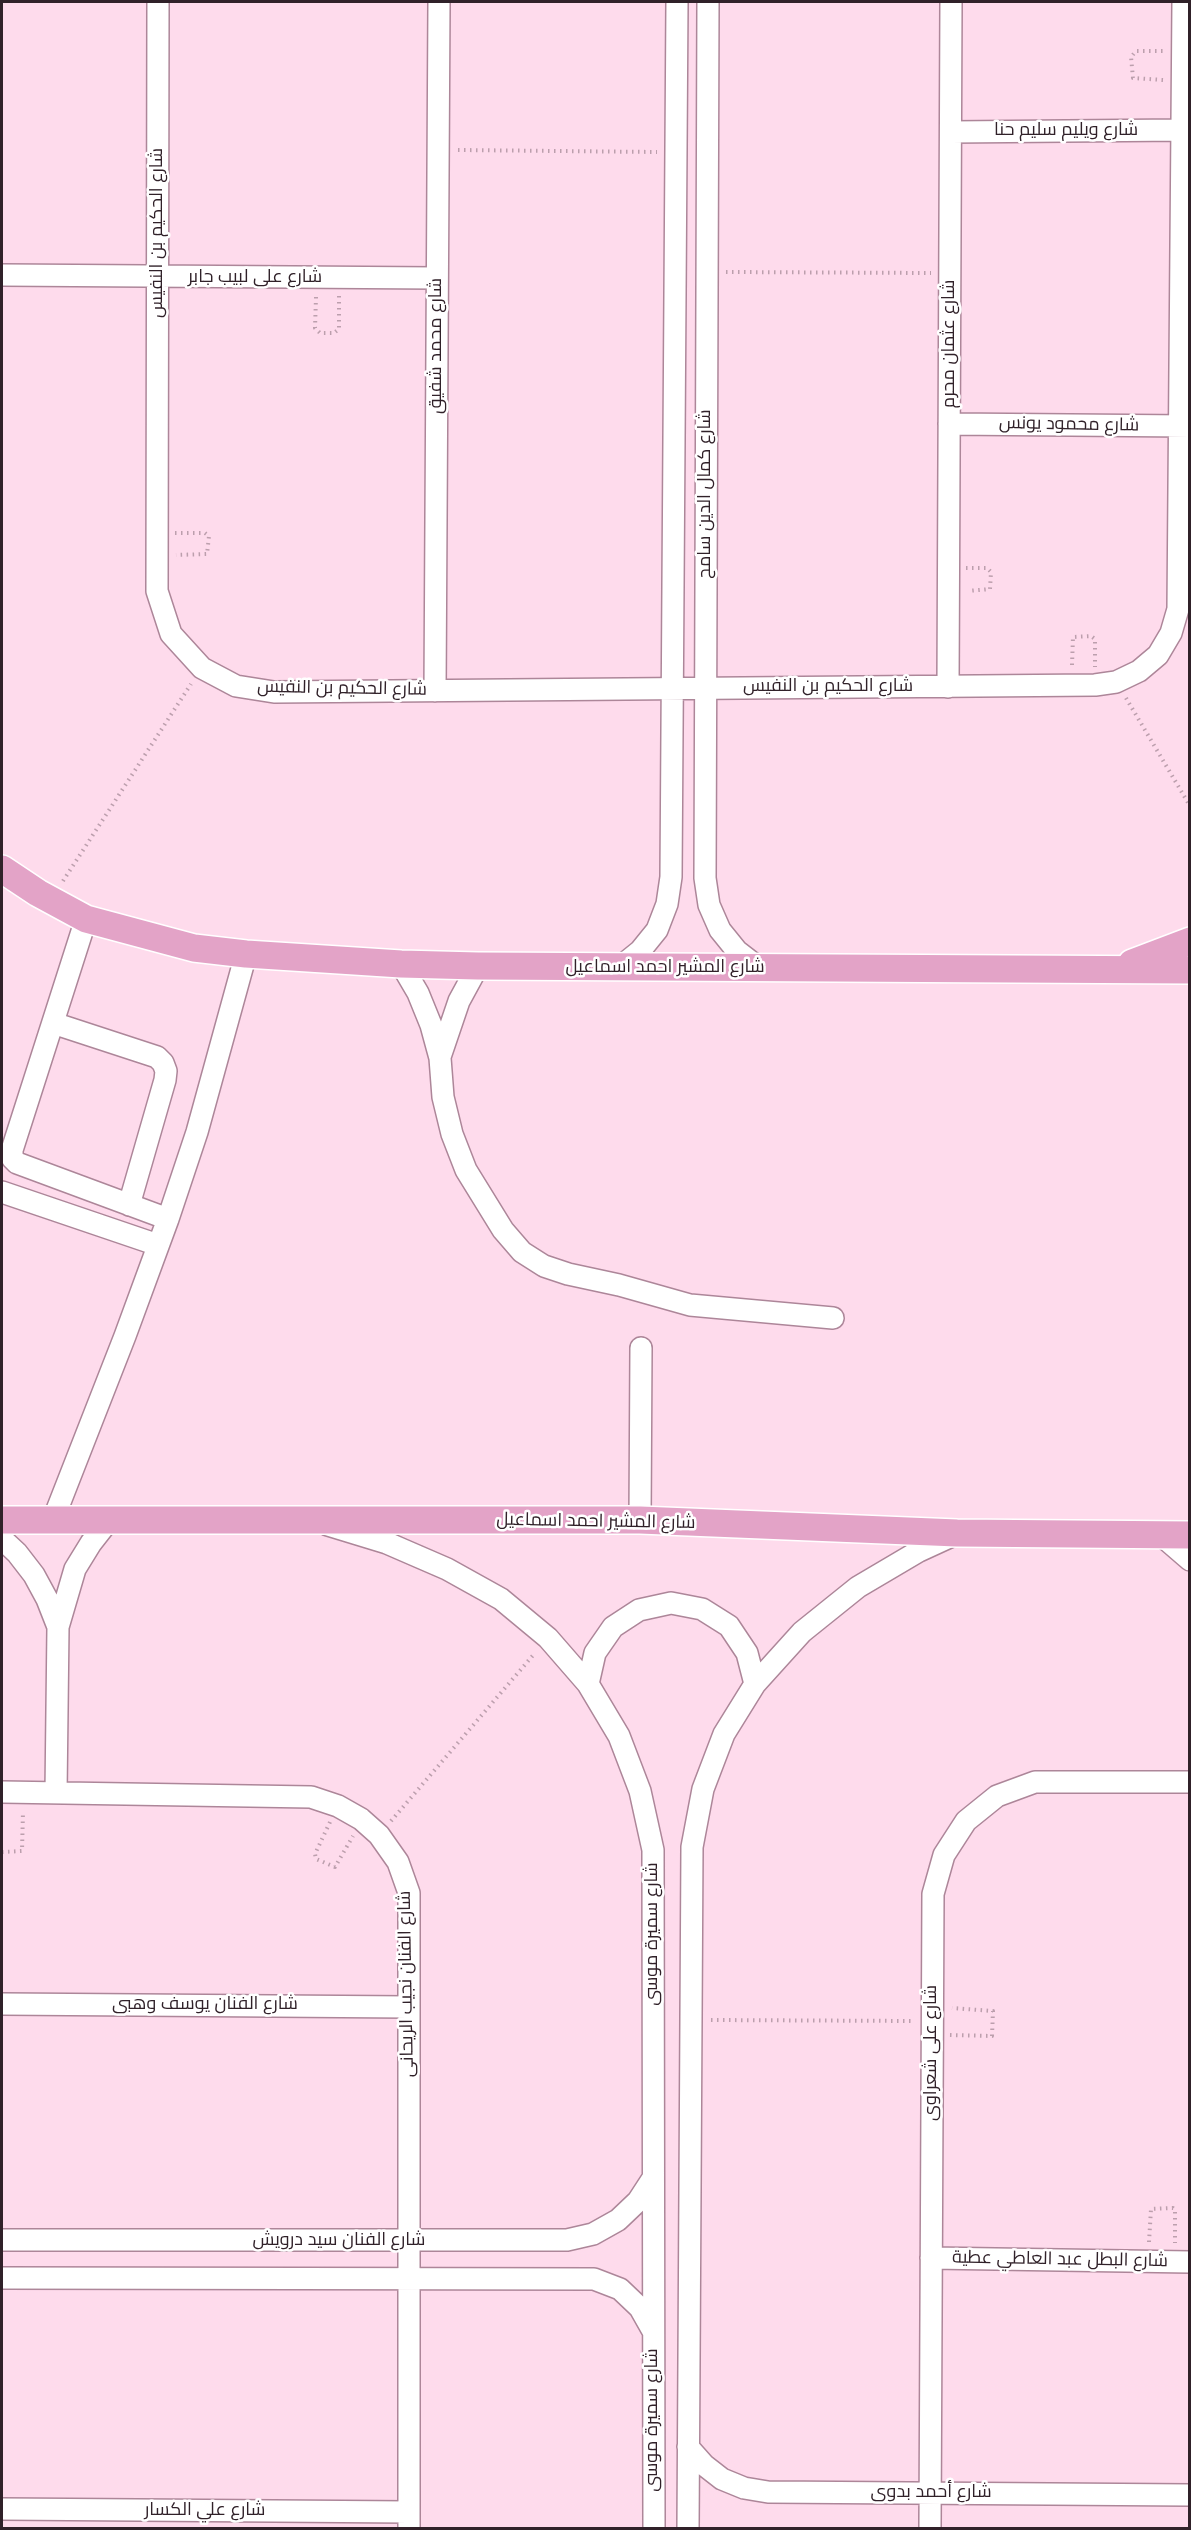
<!DOCTYPE html>
<html>
<head>
<meta charset="utf-8">
<style>
  body { margin:0 }
  #map { position:relative; width:1191px; height:2530px; overflow:hidden; background:#fedbec; font-family:"Nunito Sans",sans-serif }
  canvas { display:block }
  .frame { position:absolute; inset:0; border:3px solid #302129; pointer-events:none }
</style>
</head>
<body>
<div id="map">
<canvas width="1191" height="2530"></canvas>
<div class="frame"></div>
</div>
<script>
const g = document.querySelector('canvas').getContext('2d');
g.lineJoin = 'round';
function poly(rows) {
  const path = new Path2D();
  for (const r of rows) {
    path.moveTo(r[0], r[1]);
    for (let i = 2; i < r.length; i += 2) path.lineTo(r[i], r[i + 1]);
  }
  return path;
}
function strokePath(path, color, width, dash) {
  g.strokeStyle = color;
  g.lineWidth = width;
  g.lineCap = dash ? 'butt' : 'round';
  g.setLineDash(dash || []);
  g.stroke(path);
}
function write(font, color, halo, rows, align = 'center') {
  g.font = font + ' "Nunito Sans",Cairo,sans-serif';
  g.lineWidth = 5;
  g.setLineDash([]);
  g.textBaseline = 'middle';
  g.strokeStyle = halo;
  g.fillStyle = color;
  for (const [text, x, y, turn = 0] of rows) {
    g.save();
    g.translate(x, y);
    g.rotate((+turn || 0) * Math.PI / 180);
    g.textAlign = isNaN(turn) ? turn : align;
    if (halo) g.strokeText(text, 0, 0);
    g.fillText(text, 0, 0);
    g.restore();
  }
}
const minor = poly([
  [158,2,157,591,171,634,202,668,236,686,274,692,1095,685,1116,682,1139,671,1158,655,1171,633,1178,609,1183,2],
  [708,2,705,878,709,905,720,930,737,951,759,968],
  [951,132,1182,130],
  [2,275,437,278],
  [949,424,1190,426],
  [948,687,951,2],
  [435,691,439,2],
  [86,919,12,1150,12,1158,17,1163,168,1219],
  [401,964,418,993,431,1025,440,1058,443,1097,452,1134,466,1170,503,1230,522,1252,544,1266,568,1274,619,1285,690,1305,833,1318],
  [619,968,640,951,657,930,667,904,671,877,677,2],
  [53,1023,157,1057,163,1063,166,1071,165,1080,129,1205],
  [440,1057,459,1001,478,966],
  [2,1192,158,1245],
  [53,1520,125,1336,168,1219,197,1132,246,954],
  [640,1520,641,1348],
  [328,1525,387,1543,447,1569,501,1599,548,1638,588,1684,619,1736,640,1791,653,1850,654,2528],
  [1161,1535,1190,1560],
  [2,1539,17,1553,34,1575,47,1599,58,1627],
  [588,1684,595,1653,613,1627,639,1610,671,1603,702,1609,729,1626,747,1653,755,1684],
  [2,1792,311,1797,338,1806,361,1819,379,1835,398,1862,409,1893,409,2528],
  [56,1793,58,1627,75,1569,91,1543,109,1520],
  [2,2004,409,2007],
  [2,2240,567,2240,593,2234,618,2220,638,2201,653,2178],
  [931,2258,1190,2262],
  [2,2278,594,2279,620,2289,640,2308,653,2331],
  [688,2447,704,2465,722,2479,744,2488,768,2492,1190,2495],
  [2,2509,409,2512],
  [688,2528,692,1847,703,1789,724,1734,755,1684,802,1632,858,1587,919,1551,956,1534],
  [930,2528,933,1894,944,1855,966,1821,997,1796,1035,1782,1190,1782]
]);
const major = poly([
  [2,869,38,893,86,919,194,948,246,954,401,964,478,966,1190,970],
  [1132,963,1190,941],
  [2,1520,640,1520,957,1533,1190,1535]
]);
strokePath(minor, '#ad8699', 24);
strokePath(major, '#fff', 30);
strokePath(poly([
  [1163,80,1133,78,1131,57,1136,51,1164,51],
  [458,150,657,152],
  [726,272,931,273],
  [316,297,315,328,320,333,334,333,339,329,339,296],
  [175,533,205,533,209,536,207,554,176,555],
  [966,568,987,568,991,572,990,589,968,591],
  [1072,665,1073,637,1091,636,1095,639,1095,667],
  [1126,698,1190,806],
  [63,881,191,684],
  [391,1821,535,1653],
  [330,1822,315,1854,316,1859,335,1867,353,1836],
  [2,1852,22,1851,23,1812],
  [711,2020,914,2021],
  [950,2035,992,2036,993,2011,952,2008],
  [1149,2242,1151,2209,1173,2208,1175,2210,1175,2243]
]), '#bc9fad', 4, [1.5, 4.5]);
strokePath(minor, '#fff', 21);
strokePath(major, '#e3a3c7', 27);
write('18px', '#302129', '#fff', [
  ["شارع ويليم سليم حنا",1066,131],
  ["شارع الحكيم بن النفيس",158,233,-90],
  ["شارع على لبيب جابر",255,278],
  ["شارع عثمان محرم",950,344,-90],
  ["شارع محمد شفيق",437,346,-90],
  ["شارع محمود يونس",1069,425,1],
  ["شارع كمال الدين سامح",706,494,-90],
  ["شارع الحكيم بن النفيس",828,687],
  ["شارع الحكيم بن النفيس",342,689,1],
  ["شارع المشير احمد اسماعيل",665,968],
  ["شارع المشير احمد اسماعيل",596,1522,1],
  ["شارع سميرة موسى",653,1934,-90],
  ["شارع الفنان نجيب الريحانى",407,1984,-91],
  ["شارع الفنان يوسف وهبى",205,2005],
  ["شارع على شعراوى",932,2053,-90],
  ["شارع الفنان سيد درويش",339,2241],
  ["شارع البطل عبد العاطي عطية",1060,2260,1],
  ["شارع سميرة موسى",653,2420,-90],
  ["شارع أحمد بدوى",931,2493],
  ["شارع علي الكسار",205,2511]
]);
</script>
</body>
</html>
